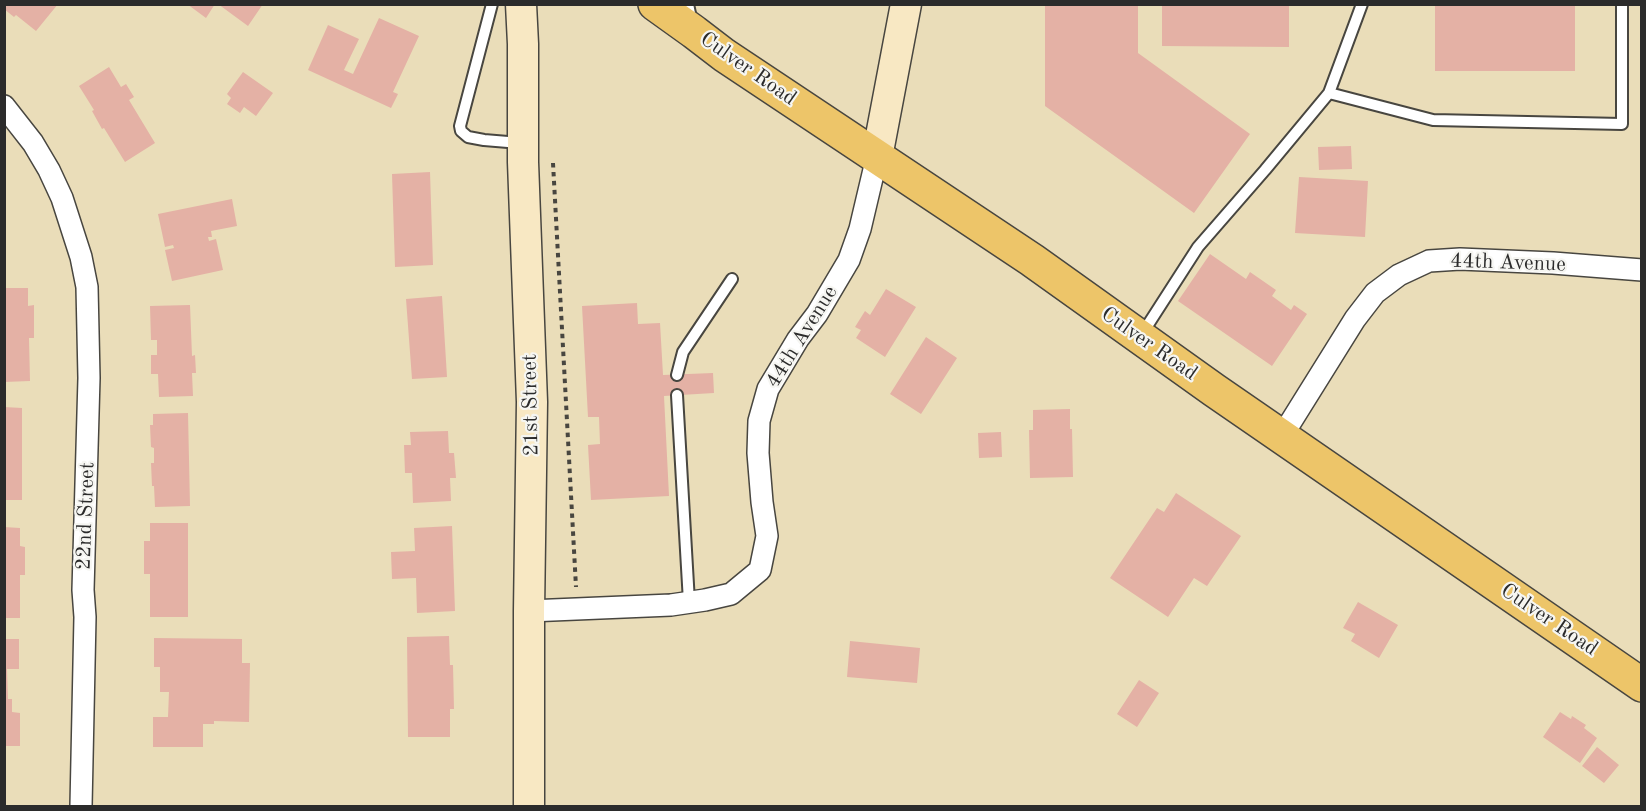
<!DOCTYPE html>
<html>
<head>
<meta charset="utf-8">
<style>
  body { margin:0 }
  #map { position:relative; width:1646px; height:811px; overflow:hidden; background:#eaddb9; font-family:"Old Standard TT",serif }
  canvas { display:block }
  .frame { position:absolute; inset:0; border:6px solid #2b2b2b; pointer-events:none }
</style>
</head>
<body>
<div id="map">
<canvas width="1646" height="811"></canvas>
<div class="frame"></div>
</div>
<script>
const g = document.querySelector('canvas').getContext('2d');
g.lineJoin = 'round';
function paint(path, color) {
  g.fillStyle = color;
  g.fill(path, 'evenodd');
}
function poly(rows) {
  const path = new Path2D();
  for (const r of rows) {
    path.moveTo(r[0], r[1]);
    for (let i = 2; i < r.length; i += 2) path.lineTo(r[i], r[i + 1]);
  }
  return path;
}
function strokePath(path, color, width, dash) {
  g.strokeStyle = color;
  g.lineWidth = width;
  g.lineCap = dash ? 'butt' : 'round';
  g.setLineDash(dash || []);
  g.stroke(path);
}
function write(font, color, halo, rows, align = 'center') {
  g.font = font + ' "Old Standard TT",serif';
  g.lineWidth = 4.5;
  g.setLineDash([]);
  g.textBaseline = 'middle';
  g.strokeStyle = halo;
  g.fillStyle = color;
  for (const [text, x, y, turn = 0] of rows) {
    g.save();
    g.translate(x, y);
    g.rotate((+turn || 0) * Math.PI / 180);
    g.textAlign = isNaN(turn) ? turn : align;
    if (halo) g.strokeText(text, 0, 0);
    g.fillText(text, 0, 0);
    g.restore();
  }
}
paint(poly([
  [4,4,58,4,36,31,16,15,14,17,4,9],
  [187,4,215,4,206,18],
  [218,4,263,4,248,26],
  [1045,4,1138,4,1138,53,1250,134,1194,213,1045,106],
  [1162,4,1289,4,1289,47,1162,46],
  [1435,4,1575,4,1575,71,1435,71],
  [379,18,419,36,393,92,398,94,391,108,308,70,328,25,359,39,344,70,353,74],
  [109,67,121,87,126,84,134,97,129,100,155,143,125,162,104,128,102,129,92,111,94,110,79,86],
  [243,72,273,93,256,116,244,107,240,113,227,104,231,98,227,94],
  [1351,146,1352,169,1319,170,1318,147],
  [430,172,433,265,395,267,392,174],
  [1299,177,1368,181,1365,237,1295,233],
  [232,199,237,226,211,231,212,237,208,237,209,241,216,239,223,270,172,281,165,250,174,248,173,245,165,247,158,214],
  [1210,254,1246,279,1250,272,1276,290,1272,296,1291,310,1294,305,1307,314,1272,366,1178,301],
  [4,288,28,288,28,306,34,305,34,338,29,338,30,381,4,382],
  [886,289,916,307,885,357,856,338,861,330,855,327,865,311,870,315],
  [442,296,447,377,412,379,406,299],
  [637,303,638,324,660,323,663,375,713,373,714,393,664,396,669,496,591,500,588,445,600,444,599,417,588,417,582,306],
  [190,305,192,356,195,355,196,373,192,373,193,396,159,397,158,374,151,374,151,355,157,355,157,340,151,340,150,306],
  [926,337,957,358,921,414,890,394],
  [4,407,22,408,22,500,4,500],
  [1070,409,1070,429,1072,429,1073,477,1030,478,1029,430,1033,430,1033,410],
  [188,413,190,506,155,507,154,486,152,486,151,463,154,463,154,448,151,447,150,425,153,425,153,414],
  [448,431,449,453,454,453,456,478,450,478,451,501,413,503,412,473,405,473,404,445,411,445,410,432],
  [1001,432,1002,457,979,458,978,433],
  [1176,493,1241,536,1207,586,1194,578,1168,617,1110,578,1157,508,1164,512],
  [150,523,188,523,188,617,150,617,150,574,144,574,144,541,150,541],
  [452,526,455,611,417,613,416,578,392,579,391,552,415,551,414,528],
  [4,527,20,528,20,546,25,547,25,575,20,575,20,618,4,618],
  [1358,602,1398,625,1379,658,1351,641,1355,634,1343,628],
  [449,636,450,665,453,665,454,709,450,709,450,737,408,737,407,637],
  [154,638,242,639,242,663,250,663,249,722,214,721,214,724,203,724,203,747,153,747,153,717,168,717,169,692,160,692,160,667,154,667],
  [4,639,19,639,19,669,7,669,8,699,12,699,12,712,20,713,20,746,4,746],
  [850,641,920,648,917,683,847,677],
  [1139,680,1159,693,1137,727,1117,714],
  [1560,712,1571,719,1572,716,1586,725,1584,728,1597,738,1580,763,1543,737],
  [1597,747,1619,765,1604,783,1582,766]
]), '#e4b1a5');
const lane = poly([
  [492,4,460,126,461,131,468,137,484,140,520,143],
  [688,4,692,23],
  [1329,93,1433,120,1622,124,1622,4],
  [1142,334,1198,247,1265,170,1329,93,1362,4],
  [677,375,683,352,732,279],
  [677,395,689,602]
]);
const street = poly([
  [4,106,33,143,49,170,62,198,81,257,87,287,89,378,83,590,85,617,81,806],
  [1282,436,1355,319,1375,293,1399,275,1429,261,1460,259,1553,263,1642,270],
  [529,611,671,605,705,600,731,594,760,570,767,536,762,502,758,453,759,421,768,389,798,339,817,314,849,260,860,229,877,157]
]);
const secondary = poly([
  [521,4,523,44,523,162,532,402,529,611,529,806],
  [877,157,906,4]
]);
const primary = poly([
  [655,4,694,32,724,55,1032,260,1214,390,1642,685]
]);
strokePath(lane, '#484640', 14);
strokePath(street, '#484640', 24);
strokePath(secondary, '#484640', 33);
strokePath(primary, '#484640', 36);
strokePath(poly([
  [553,163,576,587]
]), '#484640', 4, [4.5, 4.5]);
strokePath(lane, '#fff', 10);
strokePath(street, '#fff', 21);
strokePath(secondary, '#f8e8c3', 30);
strokePath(primary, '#edc569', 33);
write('21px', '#2b2b2b', '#f6f6f2', [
  ["Culver Road",748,69,35],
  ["44th Avenue",1508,263,2],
  ["44th Avenue",802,337,-58],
  ["Culver Road",1149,344,35],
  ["21st Street",531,405,-91],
  ["22nd Street",86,516,-88],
  ["Culver Road",1549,620,34]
]);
</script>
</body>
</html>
